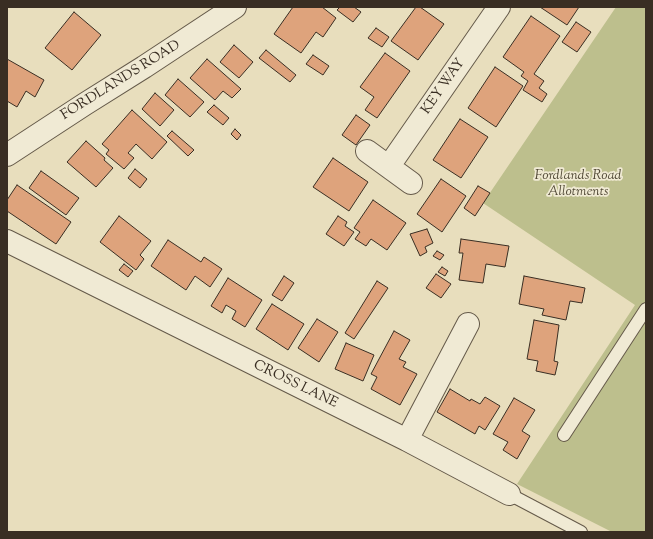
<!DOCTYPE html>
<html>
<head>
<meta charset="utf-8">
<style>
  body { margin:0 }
  #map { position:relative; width:653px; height:539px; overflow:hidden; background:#e8debd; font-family:"Sorts Mill Goudy",serif }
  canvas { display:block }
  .frame { position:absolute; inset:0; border:8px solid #392e23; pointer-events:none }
</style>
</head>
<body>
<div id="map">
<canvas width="653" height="539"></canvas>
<div class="frame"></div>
</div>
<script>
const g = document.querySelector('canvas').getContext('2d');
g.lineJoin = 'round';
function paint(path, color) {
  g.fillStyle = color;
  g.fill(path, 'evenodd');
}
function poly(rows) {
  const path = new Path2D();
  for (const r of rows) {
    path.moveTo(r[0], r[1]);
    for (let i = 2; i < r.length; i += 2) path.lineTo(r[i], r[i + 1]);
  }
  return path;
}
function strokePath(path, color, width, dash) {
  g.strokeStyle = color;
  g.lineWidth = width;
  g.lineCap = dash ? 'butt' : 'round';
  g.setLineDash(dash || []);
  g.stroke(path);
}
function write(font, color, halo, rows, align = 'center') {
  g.font = font + ' "Sorts Mill Goudy",serif';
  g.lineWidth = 3.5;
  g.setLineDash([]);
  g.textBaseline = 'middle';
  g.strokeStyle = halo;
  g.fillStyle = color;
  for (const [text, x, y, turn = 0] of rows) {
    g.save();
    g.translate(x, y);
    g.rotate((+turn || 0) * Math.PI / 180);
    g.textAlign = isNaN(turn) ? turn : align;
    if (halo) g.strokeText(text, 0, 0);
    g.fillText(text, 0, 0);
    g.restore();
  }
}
paint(poly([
  [616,7,646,7,646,532,612,532,517,484,635,305,483,203]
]), '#bdbf8d');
const building = poly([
  [293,7,322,7,336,18,323,37,316,32,301,53,274,34,293,7],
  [340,7,354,7,361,12,353,22,337,10,340,7],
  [416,7,420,7,444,24,418,60,391,41,416,7],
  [540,7,579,7,567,25,540,7],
  [74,12,101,35,72,70,45,48,74,12],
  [531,16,560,36,534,74,544,81,539,88,547,94,542,102,523,90,528,81,521,76,524,72,503,57,531,16],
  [576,22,591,32,577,52,562,42,576,22],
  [376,28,389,37,382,47,368,38,376,28],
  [234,45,253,62,239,78,220,62,234,45],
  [266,50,296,75,290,82,259,58,266,50],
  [385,53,410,71,377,118,365,110,374,97,360,87,385,53],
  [313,55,329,66,323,75,306,64,313,55],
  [7,59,44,80,35,97,26,91,17,107,7,101,7,59],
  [207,59,241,89,232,98,223,91,215,100,190,78,207,59],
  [495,67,523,86,496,127,468,108,495,67],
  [178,79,204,102,190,117,165,95,178,79],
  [155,93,174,110,160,126,142,109,155,93],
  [214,105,229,118,223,125,207,112,214,105],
  [132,110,167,142,152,159,136,144,128,153,134,158,124,169,106,154,109,150,102,144,132,110],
  [356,115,370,125,356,145,342,135,356,115],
  [460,119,488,137,461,178,433,160,460,119],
  [235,129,241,135,237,140,231,134,235,129],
  [172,131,194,150,188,156,167,136,172,131],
  [86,141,105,158,104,160,113,168,96,187,67,162,86,141],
  [333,158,368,182,349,211,313,187,333,158],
  [135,169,147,179,140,188,128,178,135,169],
  [41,171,79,198,66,215,29,188,41,171],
  [441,179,466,196,442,232,417,214,441,179],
  [17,185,71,222,56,244,7,211,7,200,17,185],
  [478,186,490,193,475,216,464,208,478,186],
  [373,200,406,223,387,250,371,239,366,246,355,239,360,232,354,228,373,200],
  [119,216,151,241,140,255,144,259,136,270,100,242,119,216],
  [338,216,347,222,345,226,354,232,344,246,326,234,338,216],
  [427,229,433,243,425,247,427,252,420,256,410,234,427,229],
  [461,239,509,246,505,267,486,264,483,283,459,280,463,253,459,253,461,239],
  [168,240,201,262,204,257,222,269,210,287,195,276,186,290,151,266,168,240],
  [437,251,444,255,440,260,433,256,437,251],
  [124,264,133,271,128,277,119,270,124,264],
  [442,267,448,271,445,276,438,272,442,267],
  [436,274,451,284,441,298,426,288,436,274],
  [284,276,294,283,282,301,272,295,284,276],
  [524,276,585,288,582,303,570,301,566,320,542,315,544,309,519,304,524,276],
  [228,278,262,300,245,327,232,319,236,311,226,305,222,313,211,306,228,278],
  [377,281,388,288,354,339,345,333,377,281],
  [272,304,304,324,288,350,256,329,272,304],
  [317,319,338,332,319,362,298,348,317,319],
  [534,320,559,325,554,361,558,362,555,375,536,371,538,361,527,359,534,320],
  [394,331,410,340,399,359,406,362,403,367,417,374,400,405,371,389,377,377,371,374,394,331],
  [346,343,374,355,363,381,335,369,346,343],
  [450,389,470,401,471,399,480,404,485,397,500,406,485,430,479,426,475,434,437,412,450,389],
  [514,398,535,410,522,431,530,436,517,459,503,450,508,442,493,434,514,398]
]);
paint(building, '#dea37c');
strokePath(building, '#392e23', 1);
const lane = poly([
  [564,435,646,309],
  [509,494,581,532]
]);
const street = poly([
  [367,151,411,183],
  [7,155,85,104,144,67,235,7],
  [389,166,499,7],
  [7,241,407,440,509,494],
  [407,440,468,324]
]);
strokePath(lane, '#655a4a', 14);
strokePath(street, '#655a4a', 24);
strokePath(lane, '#f0ead4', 12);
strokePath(street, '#f0ead4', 22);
write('14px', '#392e23', '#f0ead4', [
  ["FORDLANDS ROAD",121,81,-32],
  ["KEY WAY",444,87,-55],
  ["CROSS LANE",295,385,26]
]);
write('italic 14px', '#534b38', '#f0ead4', [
  ["Fordlands Road",578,177],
  ["Allotments",578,193]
]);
</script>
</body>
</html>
